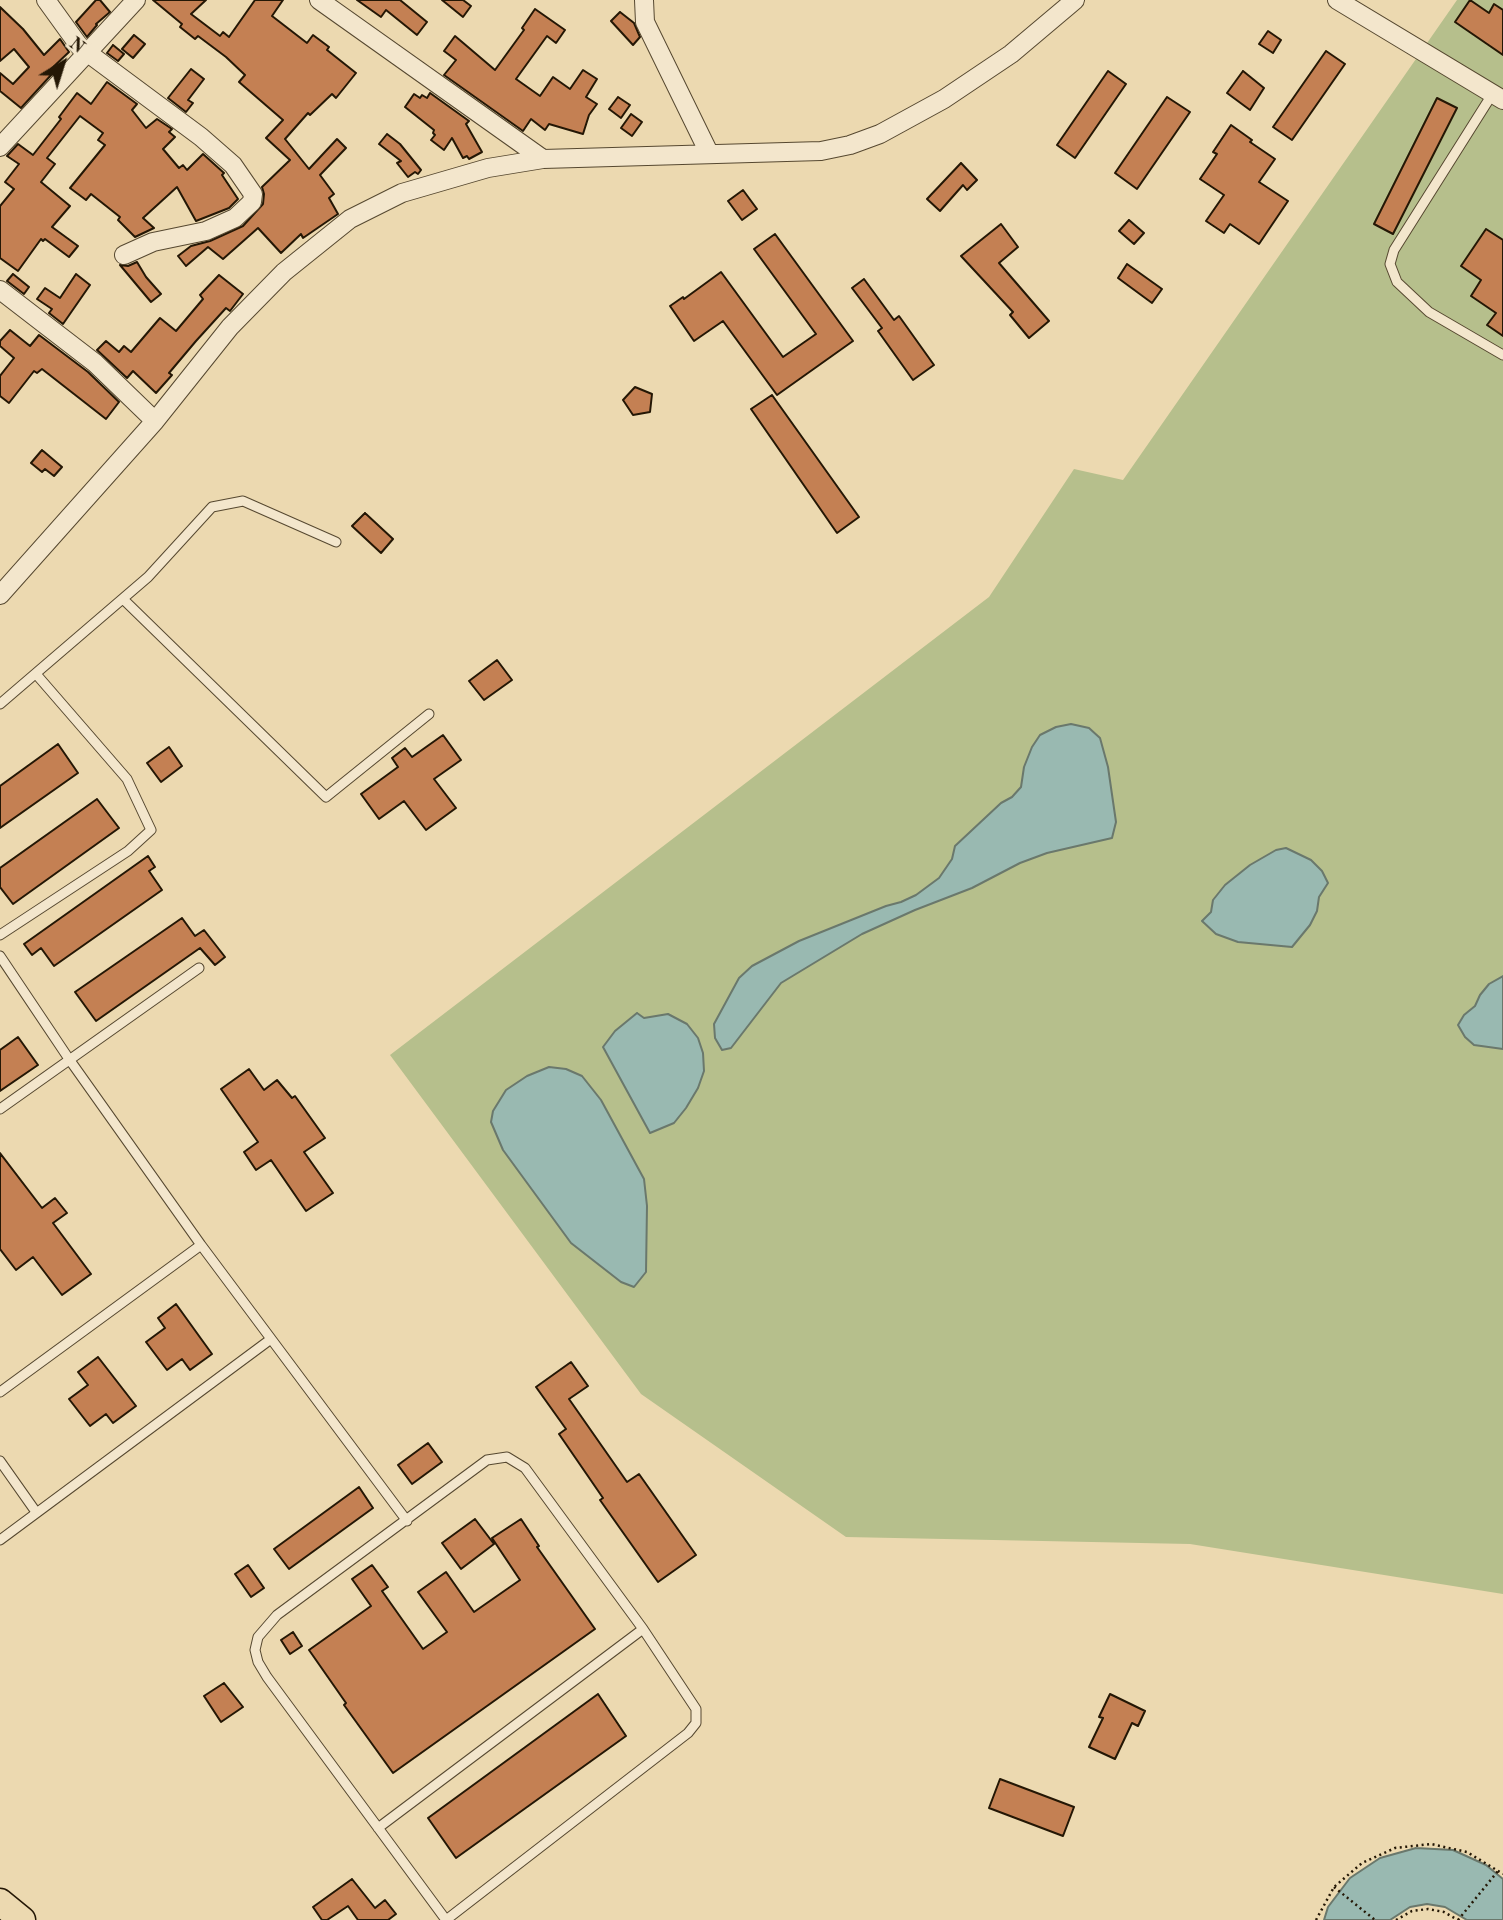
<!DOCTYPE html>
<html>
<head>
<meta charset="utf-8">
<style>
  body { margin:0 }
  #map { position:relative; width:1503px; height:1920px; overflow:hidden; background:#ecd9b0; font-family:"Old Standard TT",serif }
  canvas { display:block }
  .north { position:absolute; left:28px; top:28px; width:70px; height:70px; -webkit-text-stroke:5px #f3e6cc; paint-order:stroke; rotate:38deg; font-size:19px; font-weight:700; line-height:28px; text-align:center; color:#241705 }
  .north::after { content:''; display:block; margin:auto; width:24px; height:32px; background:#241705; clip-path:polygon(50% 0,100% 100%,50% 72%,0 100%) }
</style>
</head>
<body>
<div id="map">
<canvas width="1503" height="1920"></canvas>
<div class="north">N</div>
</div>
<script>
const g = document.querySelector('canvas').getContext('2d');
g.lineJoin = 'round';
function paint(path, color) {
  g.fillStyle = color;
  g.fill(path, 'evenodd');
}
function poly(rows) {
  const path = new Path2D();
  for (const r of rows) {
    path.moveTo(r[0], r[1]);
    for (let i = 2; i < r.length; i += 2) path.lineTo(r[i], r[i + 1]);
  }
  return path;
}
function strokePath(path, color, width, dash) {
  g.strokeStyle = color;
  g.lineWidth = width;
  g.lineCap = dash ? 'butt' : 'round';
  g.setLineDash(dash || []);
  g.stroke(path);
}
paint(poly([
  [1457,0,1503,0,1503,1594,1190,1544,846,1537,641,1394,390,1055,989,597,1074,469,1123,480]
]), '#b6bf8c');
const water = poly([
  [1071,724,1089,728,1100,738,1108,767,1116,822,1112,838,1047,853,1020,863,972,888,915,910,862,934,781,983,731,1048,722,1050,715,1038,714,1024,739,978,752,966,799,941,886,906,901,902,916,895,939,878,952,859,955,846,1001,803,1012,797,1021,787,1024,767,1032,747,1040,735,1056,727,1071,724],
  [1286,848,1311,860,1322,871,1328,883,1319,897,1317,911,1310,925,1292,947,1238,942,1216,934,1202,921,1211,912,1213,900,1225,885,1250,865,1276,850,1286,848],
  [1503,976,1503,1049,1474,1045,1465,1037,1458,1025,1464,1015,1475,1006,1480,995,1489,984,1503,976],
  [637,1013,644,1018,668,1014,687,1024,698,1038,703,1053,704,1071,698,1088,686,1108,674,1123,650,1133,603,1047,615,1031,637,1013],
  [549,1067,566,1069,582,1076,601,1100,644,1179,647,1206,646,1272,634,1287,621,1282,571,1243,503,1150,491,1122,493,1111,506,1090,527,1076,549,1067],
  [1416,1848,1453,1850,1486,1865,1503,1879,1503,1920,1467,1920,1445,1907,1427,1904,1410,1907,1390,1920,1324,1920,1328,1907,1350,1878,1380,1858,1416,1848]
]);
paint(water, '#99b9b1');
strokePath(water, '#6a786c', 2);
const building = poly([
  [96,0,100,0,110,12,96,24,97,25,87,37,76,22,96,0],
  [153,0,206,0,191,14,220,36,223,32,229,37,255,0,283,0,272,16,307,43,313,35,329,47,327,50,356,73,336,98,332,94,310,115,308,113,285,139,309,169,337,139,346,148,320,175,334,194,329,198,338,214,303,238,301,234,281,253,258,228,223,259,208,247,186,266,178,256,191,246,210,241,243,226,263,204,264,194,262,187,290,160,266,138,283,120,239,82,245,75,226,57,198,36,195,39,180,27,182,24,153,0],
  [357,0,400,0,427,22,417,35,386,10,381,17,357,0],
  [442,0,463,0,471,6,463,17,442,0],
  [1470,0,1489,13,1494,4,1503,10,1503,55,1455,22,1470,0],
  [0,7,23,29,44,55,60,39,69,52,49,71,52,74,21,108,0,91,0,73,13,84,29,67,14,49,0,61,0,7],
  [535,9,565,30,556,43,547,36,516,79,540,96,553,77,570,89,583,70,597,79,586,97,597,104,589,115,583,134,549,124,545,130,531,119,523,131,444,75,456,60,444,51,455,36,495,70,524,30,522,28,535,9],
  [620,12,634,23,640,37,633,45,611,21,620,12],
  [1268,31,1281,40,1273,53,1259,44,1268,31],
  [134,35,145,44,133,58,122,49,134,35],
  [113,45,124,54,118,61,107,53,113,45],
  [1326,51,1345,64,1292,140,1273,127,1326,51],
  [191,69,204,79,188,100,193,103,186,112,168,98,191,69],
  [1108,71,1126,84,1075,158,1057,145,1108,71],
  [1243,71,1264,88,1250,110,1227,93,1243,71],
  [107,82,137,104,132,110,146,128,157,119,172,129,169,132,175,137,163,149,179,168,183,165,187,170,203,154,224,173,222,175,238,199,229,208,196,221,177,187,143,218,154,228,135,237,118,220,120,217,91,194,86,200,70,188,105,145,98,140,103,133,80,116,47,158,55,164,41,182,70,206,52,227,78,246,69,257,45,239,43,241,41,239,18,271,0,258,0,206,14,189,5,182,19,164,7,156,18,144,33,155,61,119,59,117,77,93,91,104,107,82],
  [430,93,469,121,466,124,482,152,469,159,467,156,463,158,452,138,444,150,431,140,435,135,433,133,434,130,405,107,414,94,420,98,422,95,427,98,430,93],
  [618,97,630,105,621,118,609,109,618,97],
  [1167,97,1190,112,1137,189,1115,173,1167,97],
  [1437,98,1457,108,1393,234,1374,224,1437,98],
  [631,114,642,122,632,136,621,128,631,114],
  [1231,125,1252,140,1250,142,1275,159,1259,182,1288,201,1259,244,1230,224,1224,233,1206,221,1224,195,1200,179,1217,154,1213,152,1231,125],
  [387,134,400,144,421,170,418,174,415,172,408,177,397,163,401,161,379,144,387,134],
  [961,163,977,180,967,190,963,185,940,211,927,199,961,163],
  [743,190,757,209,742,220,728,201,743,190],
  [1129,220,1144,233,1134,244,1119,231,1129,220],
  [1001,224,1018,247,999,263,1049,321,1029,338,1010,315,1013,312,961,256,1001,224],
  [1486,229,1503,240,1503,336,1487,325,1496,313,1471,296,1481,280,1461,266,1486,229],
  [775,234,853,341,777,395,723,321,694,341,670,306,683,297,684,299,721,272,783,357,816,334,754,249,775,234],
  [137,262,146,277,161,294,151,302,120,265,128,266,137,262],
  [1127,264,1162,289,1152,303,1118,278,1127,264],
  [13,274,29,287,24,294,7,281,13,274],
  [76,274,90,285,63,324,49,313,52,309,37,299,45,288,60,298,76,274],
  [219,275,243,294,230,311,226,308,196,341,169,373,172,375,156,393,133,371,127,378,97,350,106,341,119,352,124,346,131,352,160,318,176,331,203,299,200,295,219,275],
  [864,279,894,320,899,316,934,365,913,380,878,331,882,328,852,288,864,279],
  [10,330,30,346,39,335,88,372,119,402,106,419,42,369,37,373,34,371,9,403,0,396,0,376,14,358,0,346,0,341,10,330],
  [635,387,652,394,650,412,633,415,623,400,635,387],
  [772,395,859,517,837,533,751,409,772,395],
  [42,450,62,467,54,476,45,469,42,472,31,463,42,450],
  [365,513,393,539,381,553,352,526,365,513],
  [497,660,512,680,484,700,469,681,497,660],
  [443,735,461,760,434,779,456,808,426,830,404,801,379,819,361,794,398,767,392,758,405,748,412,757,443,735],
  [58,744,78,773,0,828,0,786,58,744],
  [169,747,182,766,161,782,147,763,169,747],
  [97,799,119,828,13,904,0,887,0,868,97,799],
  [148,856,155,867,149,871,162,890,54,966,41,948,32,955,24,944,148,856],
  [182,918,195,936,204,930,225,957,215,965,200,948,96,1021,75,992,182,918],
  [18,1037,38,1065,0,1091,0,1050,18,1037],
  [249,1069,264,1090,277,1080,292,1098,295,1096,325,1138,304,1152,333,1193,306,1211,271,1160,256,1170,244,1152,258,1142,221,1089,249,1069],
  [0,1153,42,1208,55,1198,67,1213,53,1223,91,1274,62,1295,33,1257,16,1270,0,1249,0,1153],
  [176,1304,212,1354,190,1370,182,1359,167,1370,146,1342,165,1328,158,1318,176,1304],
  [98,1357,136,1406,113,1423,106,1414,90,1426,69,1399,88,1385,78,1372,98,1357],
  [571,1362,588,1386,569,1399,627,1482,639,1474,696,1555,658,1582,600,1500,603,1498,559,1434,566,1429,536,1387,571,1362],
  [428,1443,442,1462,412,1484,398,1465,428,1443],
  [359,1487,373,1508,289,1569,274,1549,359,1487],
  [475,1519,494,1544,461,1569,442,1543,475,1519],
  [521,1519,539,1546,537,1547,595,1629,393,1773,344,1705,346,1703,309,1650,371,1606,352,1579,372,1565,388,1587,382,1591,423,1649,447,1632,418,1592,446,1572,474,1612,520,1580,492,1538,521,1519],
  [248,1565,264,1588,251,1597,235,1574,248,1565],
  [293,1632,302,1646,290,1654,281,1640,293,1632],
  [224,1683,243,1707,221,1722,204,1696,224,1683],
  [598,1694,626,1736,456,1858,428,1818,598,1694],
  [1110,1694,1145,1711,1138,1726,1132,1723,1115,1759,1089,1747,1103,1718,1099,1717,1110,1694],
  [1000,1779,1074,1807,1063,1836,989,1808,1000,1779],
  [352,1879,375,1908,385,1900,396,1914,388,1920,358,1920,348,1906,327,1920,322,1920,313,1907,352,1879]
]);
paint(building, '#c48053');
strokePath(building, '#241705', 2);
const lane = poly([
  [1493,93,1394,250,1390,264,1397,282,1429,312,1503,355],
  [123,599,326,797,429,714],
  [0,704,148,577,212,507,243,501,336,542],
  [0,935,128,851,151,830,127,779,36,674],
  [0,956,69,1059,201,1245,407,1521],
  [0,1109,199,968],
  [0,1392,201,1245],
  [0,1461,36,1512],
  [0,1540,271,1339],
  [378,1828,643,1629],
  [446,1920,267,1677,258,1662,255,1650,258,1637,277,1615,487,1460,507,1457,525,1468,643,1629,696,1709,696,1723,688,1733,446,1920]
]);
const street = poly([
  [46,0,85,54],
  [319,0,543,159],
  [644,0,645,22,709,153],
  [1337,0,1503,100],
  [88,53,201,137,233,165,253,194,252,202,235,218,206,231,153,242,124,255],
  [0,147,136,0],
  [0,290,95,363,155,421],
  [0,595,155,421,230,327,284,272,350,219,402,193,488,168,543,159,821,151,850,145,880,134,944,99,1011,54,1075,0]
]);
const primary = poly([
  [0,1902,22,1920]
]);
strokePath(lane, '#564830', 11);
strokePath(street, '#564830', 20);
strokePath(primary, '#241705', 29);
strokePath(poly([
  [1334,1887,1375,1920],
  [1316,1920,1334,1887,1362,1863,1395,1848,1431,1844,1467,1852,1503,1874],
  [1396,1920,1412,1911,1428,1909,1444,1912,1458,1920],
  [1458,1920,1498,1871]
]), '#241705', 2.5, [2, 3.5]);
strokePath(lane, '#f3e6cc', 9);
strokePath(street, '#f3e6cc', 18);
strokePath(primary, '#ecd9b0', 26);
</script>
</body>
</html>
